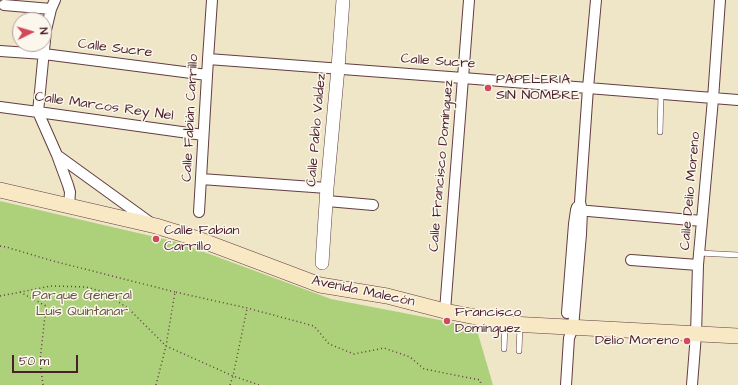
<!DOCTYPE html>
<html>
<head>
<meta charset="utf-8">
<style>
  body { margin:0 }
  #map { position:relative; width:738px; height:385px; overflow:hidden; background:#efe5c7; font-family:"Architects Daughter",sans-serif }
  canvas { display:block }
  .north { position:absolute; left:12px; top:12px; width:40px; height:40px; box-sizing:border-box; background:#fbf7ec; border:1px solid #b4a19f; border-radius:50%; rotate:85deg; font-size:11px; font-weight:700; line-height:16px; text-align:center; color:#4a1f2b }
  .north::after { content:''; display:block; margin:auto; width:14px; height:18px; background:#d1495b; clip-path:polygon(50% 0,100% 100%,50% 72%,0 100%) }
  .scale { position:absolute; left:12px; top:355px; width:66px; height:18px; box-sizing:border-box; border:2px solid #4a1f2b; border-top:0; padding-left:5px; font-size:12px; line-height:14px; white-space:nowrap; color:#4a1f2b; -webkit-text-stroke:3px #fbf7ec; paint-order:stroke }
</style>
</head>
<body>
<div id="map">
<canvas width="738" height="385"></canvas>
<div class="north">N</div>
<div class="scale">50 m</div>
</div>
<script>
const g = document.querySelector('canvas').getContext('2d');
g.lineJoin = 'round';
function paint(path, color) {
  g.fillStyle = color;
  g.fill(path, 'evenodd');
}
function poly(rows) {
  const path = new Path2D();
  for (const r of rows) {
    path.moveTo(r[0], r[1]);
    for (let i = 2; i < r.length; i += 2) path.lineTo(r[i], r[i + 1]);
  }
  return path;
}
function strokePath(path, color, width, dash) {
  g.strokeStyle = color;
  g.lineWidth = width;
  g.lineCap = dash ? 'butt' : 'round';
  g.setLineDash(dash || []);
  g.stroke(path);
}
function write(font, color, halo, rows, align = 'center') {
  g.font = font + ' "Architects Daughter",sans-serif';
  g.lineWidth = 3;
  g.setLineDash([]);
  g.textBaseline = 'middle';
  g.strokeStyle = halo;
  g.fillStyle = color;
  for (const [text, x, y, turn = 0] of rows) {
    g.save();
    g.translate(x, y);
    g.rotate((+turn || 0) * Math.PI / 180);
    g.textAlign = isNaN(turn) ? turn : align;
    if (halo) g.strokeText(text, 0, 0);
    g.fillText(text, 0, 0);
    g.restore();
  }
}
paint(poly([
  [0,201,177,242,331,299,476,327,493,385,0,385]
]), '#add17a');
const service = poly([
  [660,132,661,94],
  [699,253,738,255],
  [504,349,505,324],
  [519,351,520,326]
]);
const minor = poly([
  [55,0,51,9,46,30,38,112,57,155,68,185,70,192,69,206],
  [4,5,51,9],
  [0,51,44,54,207,75],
  [208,59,463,78,738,100],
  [0,107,38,112,203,135],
  [57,155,151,223],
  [201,179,327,188],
  [327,201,373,205],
  [577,210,702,221],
  [199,212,208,59,212,0],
  [631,260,698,265],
  [445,311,469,0],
  [567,313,574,224,576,210,577,207],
  [566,385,569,338,573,328,581,234,582,211,580,202,588,88,596,0],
  [692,385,696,334,698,265,713,99,720,0]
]);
const tertiary = poly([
  [322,263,327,188,338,68,343,0]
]);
const secondary = poly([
  [0,190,156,226,198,239,320,285,387,296,445,311,511,324,738,336]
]);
strokePath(service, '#633d42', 6);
strokePath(minor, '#633d42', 12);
strokePath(tertiary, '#633d42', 14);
strokePath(secondary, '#633d42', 16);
strokePath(poly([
  [0,246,6,247,53,261,175,292],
  [20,292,46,306,40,361,43,385],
  [0,296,51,286,86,287,104,292,129,309,166,346,233,376,259,385],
  [156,385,166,346,175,292,247,308,314,326,329,344,354,354,384,348,410,357,424,369,480,380,481,385],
  [230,385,233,376,247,309]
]), '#633d42', 1.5, [1, 3]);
strokePath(service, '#fff', 5);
strokePath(minor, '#fff', 10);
strokePath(tertiary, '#fff', 13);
strokePath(secondary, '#f8e8c3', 15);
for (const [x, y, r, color] of [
  [488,88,4,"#d1495b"],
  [156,239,4,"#d1495b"],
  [447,321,4,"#d1495b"],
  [687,341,4,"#d1495b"]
]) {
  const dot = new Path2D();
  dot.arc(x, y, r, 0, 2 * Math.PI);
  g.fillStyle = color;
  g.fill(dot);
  strokePath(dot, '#fbf7ec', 1.5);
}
write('14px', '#4a1f2b', '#fbf7ec', [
  ["Calle Sucre",115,49,7],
  ["Calle Sucre",438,62,4],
  ["Calle Marcos Rey Nel",104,107,8],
  ["Calle Fabián Carrillo",191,118,-87],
  ["Calle Pablo Valdez",317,130,-85],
  ["Calle Francisco Domínguez",442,166,-85],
  ["Calle Delio Moreno",691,191,-85],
  ["Avenida Malecón",363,292,12]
]);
write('14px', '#4a1f2b', '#fbf7ec', [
  ["PAPELERIA",496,80],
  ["SIN NOMBRE",496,96],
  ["Calle Fabian",164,231],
  ["Carrillo",164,247],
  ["Francisco",455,313],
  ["Domínguez",455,329],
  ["Delio Moreno",679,341,"right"]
], 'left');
write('14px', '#685443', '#fbf7ec', [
  ["Parque General",82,296],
  ["Luis Quintanar",82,312]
]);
</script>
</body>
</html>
